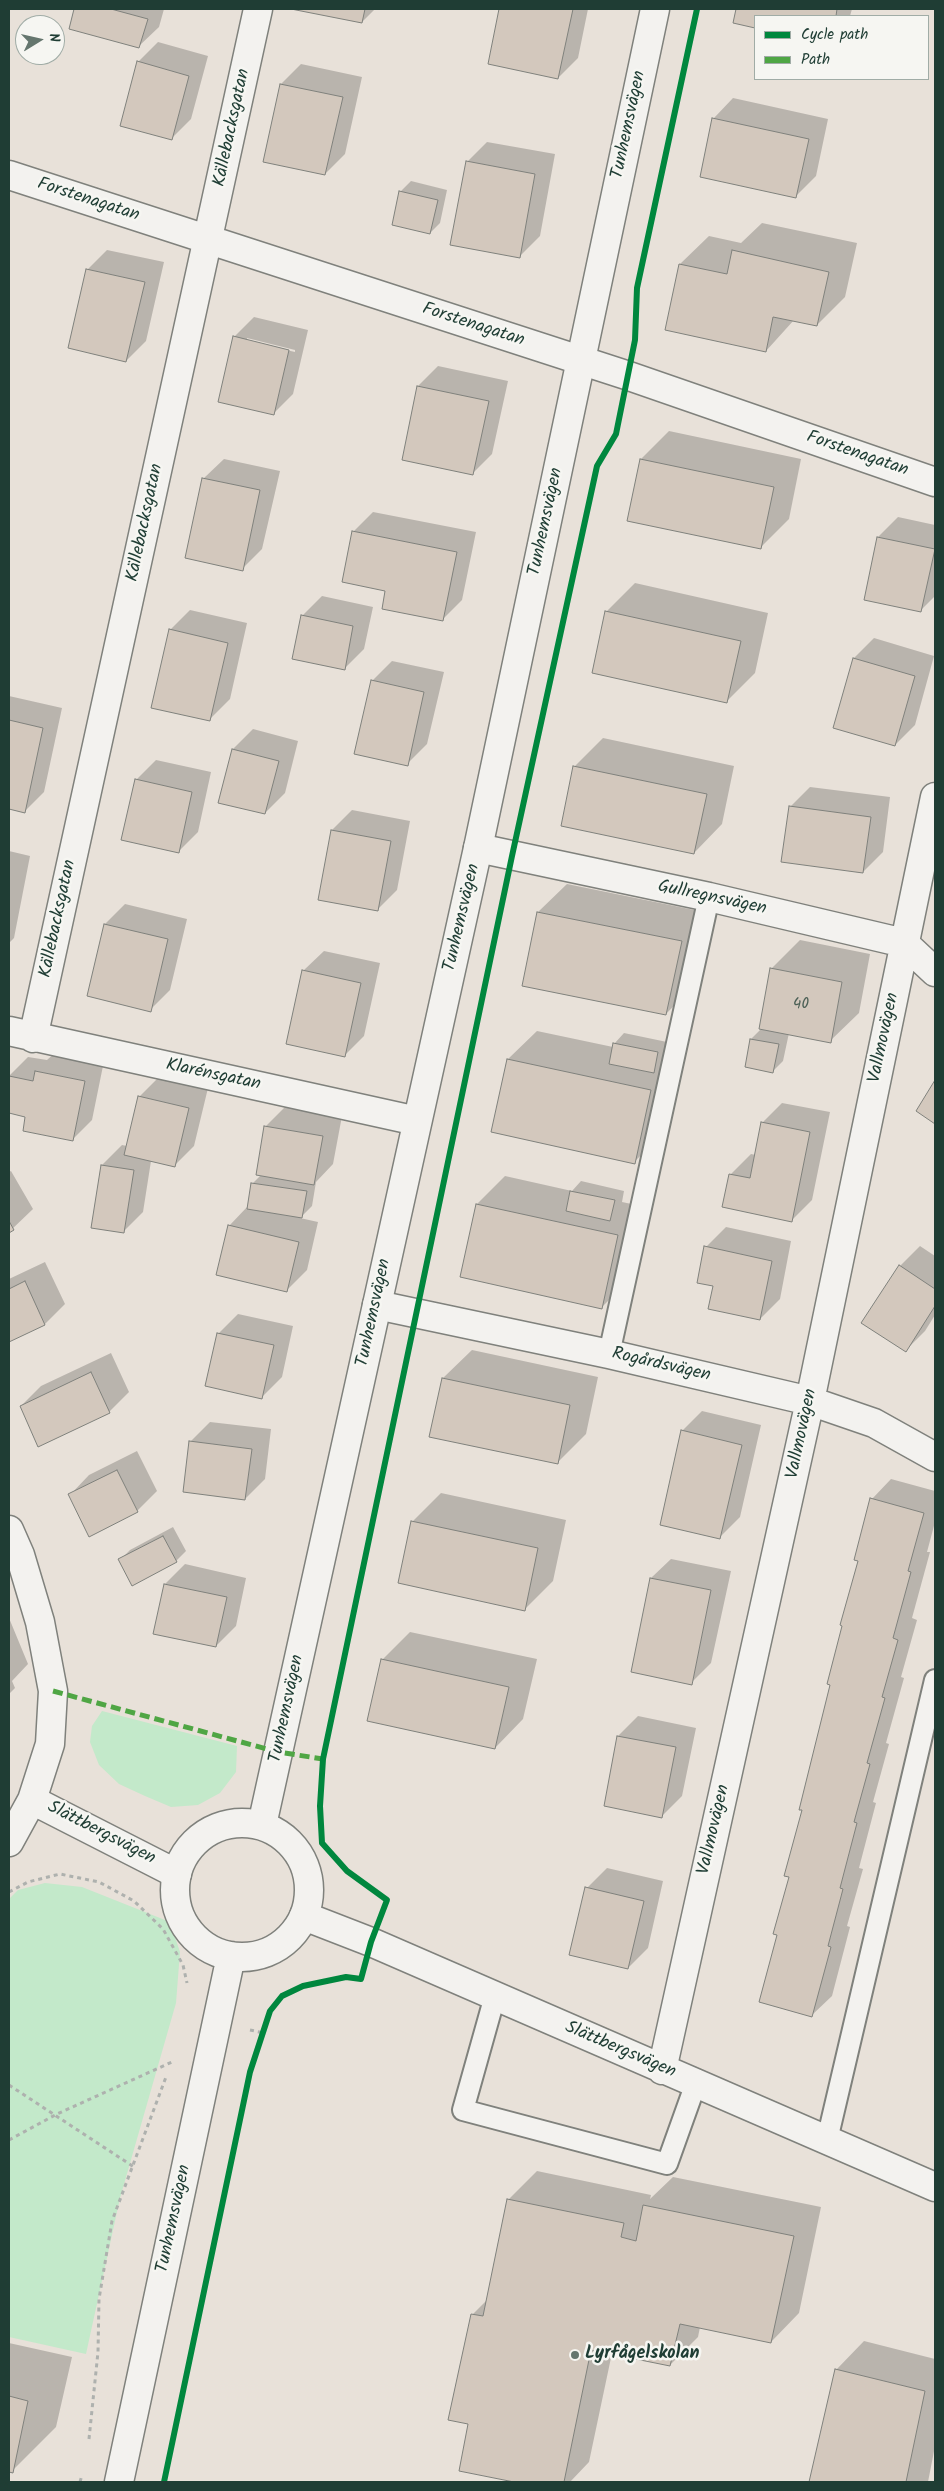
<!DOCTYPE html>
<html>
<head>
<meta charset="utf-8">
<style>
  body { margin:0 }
  #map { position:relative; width:944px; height:2491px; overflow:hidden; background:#e8e1d9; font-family:Kalam,sans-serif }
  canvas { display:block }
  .frame { position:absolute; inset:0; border:10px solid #1f3d34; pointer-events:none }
  .legend { position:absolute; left:754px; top:15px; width:175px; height:65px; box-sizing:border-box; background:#f6f6f2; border:1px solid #a0aca6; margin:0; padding:6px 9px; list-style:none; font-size:15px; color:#1f3d34 }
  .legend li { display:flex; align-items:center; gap:10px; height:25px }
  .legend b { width:25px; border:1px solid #a0aca6 }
  .north { position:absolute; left:15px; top:15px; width:50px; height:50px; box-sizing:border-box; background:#f6f6f2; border:1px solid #a0aca6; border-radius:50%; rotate:81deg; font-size:14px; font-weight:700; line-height:20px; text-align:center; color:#1f3d34 }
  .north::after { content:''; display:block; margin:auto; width:18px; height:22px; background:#65766e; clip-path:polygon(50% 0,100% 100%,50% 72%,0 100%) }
</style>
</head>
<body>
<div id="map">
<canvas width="944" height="2491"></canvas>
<div class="frame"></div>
<ul class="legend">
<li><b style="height:6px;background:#00873e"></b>Cycle path</li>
<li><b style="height:6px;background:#4fa644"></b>Path</li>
</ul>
<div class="north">N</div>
</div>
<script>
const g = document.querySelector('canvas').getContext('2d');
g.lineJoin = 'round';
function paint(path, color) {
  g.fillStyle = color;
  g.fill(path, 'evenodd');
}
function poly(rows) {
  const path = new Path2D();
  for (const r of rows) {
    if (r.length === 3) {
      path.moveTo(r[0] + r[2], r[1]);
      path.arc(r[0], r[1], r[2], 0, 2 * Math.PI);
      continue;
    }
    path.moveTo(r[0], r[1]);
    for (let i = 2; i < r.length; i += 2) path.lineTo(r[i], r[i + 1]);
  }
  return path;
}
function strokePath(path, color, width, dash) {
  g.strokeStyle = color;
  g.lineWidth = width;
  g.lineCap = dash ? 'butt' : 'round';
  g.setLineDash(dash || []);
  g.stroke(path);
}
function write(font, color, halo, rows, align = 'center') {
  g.font = font + ' Kalam,sans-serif';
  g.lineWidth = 5;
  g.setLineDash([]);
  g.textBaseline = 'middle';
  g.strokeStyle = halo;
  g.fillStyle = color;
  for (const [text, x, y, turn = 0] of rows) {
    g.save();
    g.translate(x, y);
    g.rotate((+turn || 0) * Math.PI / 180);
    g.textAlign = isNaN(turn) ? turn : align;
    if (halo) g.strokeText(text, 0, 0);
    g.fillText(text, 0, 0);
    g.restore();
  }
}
paint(poly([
  [102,1711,237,1746,236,1772,220,1793,198,1805,171,1807,145,1796,119,1784,99,1765,90,1742,92,1726],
  [45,1883,82,1887,170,1922,180,1952,176,2003,120,2198,86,2354,9,2337,9,1899,18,1890]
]), '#c3e9ca');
paint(poly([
  [75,9,164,9,159,27,139,46,70,28],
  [297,9,375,9,362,22],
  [501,9,588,9,578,58,558,78,489,63],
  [738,9,852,9,850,16,755,16,755,27,735,22],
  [158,42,208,56,191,119,171,139,138,62],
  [301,64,362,77,345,154,325,174,281,84],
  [733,98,828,119,816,176,796,196,714,118],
  [487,142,555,154,540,236,520,256,467,162],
  [411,181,447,190,440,223,430,233,393,224,401,191],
  [762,223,857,243,845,297,817,325,794,320,766,351,680,264,709,236,741,243],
  [107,250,164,262,146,341,126,361,87,270],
  [254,317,308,330,293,394,273,414,234,337],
  [247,338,295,350,295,352,247,341],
  [438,366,508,381,492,454,472,474,418,386],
  [669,431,801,459,789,519,760,548,641,459],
  [224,459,280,471,262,549,242,569,204,478],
  [373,512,476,532,462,600,442,620,386,590,353,532],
  [898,517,935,525,935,596,921,610,878,537],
  [635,583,768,613,755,673,727,701,606,612],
  [322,596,373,607,364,649,344,669,302,616],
  [190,610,247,623,230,699,210,719,170,630],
  [874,638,934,656,915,725,895,745,854,658],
  [392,661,444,672,427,744,407,764,372,681],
  [9,696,62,708,44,792,24,812,9,808],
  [253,729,298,741,285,793,265,813,233,749],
  [603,738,734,766,722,824,694,853,574,767],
  [156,760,211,772,198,832,178,852,136,780],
  [810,787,890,797,883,852,863,872,790,807],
  [352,810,410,821,397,890,377,910,332,830],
  [9,851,30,856,14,938,9,943],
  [567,884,709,913,694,985,666,1014,538,912],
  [125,904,187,919,170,990,150,1010,88,995,105,924],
  [800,940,870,954,859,1013,830,1041,789,1033,783,1061,773,1071,751,1039,762,1028,760,1028,772,968],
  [324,951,380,963,364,1036,344,1056,304,970],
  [537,1031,613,1047,614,1044,624,1033,667,1042,663,1134,634,1162,493,1131,508,1059],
  [56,1052,104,1061,92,1120,72,1140,27,1116,9,1112,9,1076,28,1057,47,1060],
  [159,1077,208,1088,194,1146,174,1166,151,1161,143,1212,123,1232,93,1227,102,1165,122,1145,127,1146,139,1097],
  [782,1103,830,1112,812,1200,792,1220,724,1206,731,1174,751,1154,756,1155,762,1123],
  [286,1106,342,1116,333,1164,316,1182,312,1206,300,1218,318,1222,307,1270,287,1290,229,1226,248,1206,252,1184,261,1175,257,1174,266,1126],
  [11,1171,33,1209,9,1232,9,1172],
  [505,1176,572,1191,581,1181,624,1191,622,1202,646,1207,630,1279,602,1307,461,1276,477,1204],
  [726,1227,791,1241,780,1299,760,1319,714,1285,706,1247],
  [920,1246,935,1256,935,1315,925,1331,906,1350,900,1266],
  [45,1262,65,1304,45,1324,9,1341,9,1279],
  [238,1314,293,1326,282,1377,262,1397,218,1334],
  [472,1350,598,1377,586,1434,557,1463,431,1436,443,1378],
  [111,1353,129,1392,109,1412,39,1445,21,1406,41,1386],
  [702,1411,761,1425,740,1517,720,1537,682,1431],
  [210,1422,271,1429,265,1479,245,1499,190,1442],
  [137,1451,157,1491,137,1511,70,1495,89,1475],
  [891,1479,935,1491,935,1522,927,1552,930,1552,912,1618,917,1620,901,1677,904,1678,886,1743,889,1744,873,1802,876,1803,859,1868,863,1869,847,1926,850,1927,832,1996,812,2015,779,1934,872,1499],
  [441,1493,566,1520,553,1581,524,1610,412,1522],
  [173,1527,186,1551,176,1561,120,1560,130,1550],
  [671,1559,731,1571,711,1663,691,1683,651,1578],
  [185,1564,246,1578,236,1626,216,1646,165,1584],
  [9,1618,28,1664,12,1681,15,1688,9,1694],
  [410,1632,537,1659,523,1719,495,1748,382,1660],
  [638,1716,696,1728,682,1796,662,1816,618,1736],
  [607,1868,663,1881,648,1948,628,1968,587,1888],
  [537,2171,651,2195,650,2199,673,2177,821,2207,799,2313,771,2342,700,2327,698,2337,670,2365,612,2353,589,2462,570,2482,520,2482,460,2470,470,2423,472,2315,488,2299,509,2199],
  [864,2341,935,2359,935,2446,928,2482,810,2482,836,2370],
  [9,2343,72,2357,56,2427,12,2471,9,2471]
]), '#0003');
const building = poly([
  [74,9,111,9,148,19,139,48,69,29,74,9],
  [291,9,365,9,362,23,291,9],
  [499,9,573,9,558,79,488,64,499,9],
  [736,9,837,9,836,16,755,16,755,28,733,23,736,9],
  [137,61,189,76,172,140,120,126,137,61],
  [280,84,343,97,325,175,263,162,280,84],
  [712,118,809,139,796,198,700,177,712,118],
  [466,161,535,174,520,258,450,245,466,161],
  [399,191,438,200,430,234,392,225,399,191],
  [732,250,829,272,817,326,773,317,766,352,665,330,679,264,727,274,732,250],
  [86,269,145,282,126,362,68,348,86,269],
  [233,336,289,350,274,415,218,402,233,336],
  [417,386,489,401,473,475,402,460,417,386],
  [640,459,774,487,761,549,627,521,640,459],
  [202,478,260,490,243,571,185,558,202,478],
  [352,531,457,552,443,621,382,609,385,591,342,582,352,531],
  [877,537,935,549,921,612,864,600,877,537],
  [605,611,741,641,727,703,592,673,605,611],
  [301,615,353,626,345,670,292,659,301,615],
  [169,629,228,643,210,721,151,708,169,629],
  [853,658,915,676,895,746,833,728,853,658],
  [371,680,424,692,408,766,354,754,371,680],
  [9,720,43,728,25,813,9,809,9,720],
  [232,749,279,761,265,814,218,803,232,749],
  [573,766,707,794,694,854,561,826,573,766],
  [135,779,192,792,179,853,121,840,135,779],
  [789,806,871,817,863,873,781,862,789,806],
  [331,830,391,841,378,911,318,900,331,830],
  [537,912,682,941,666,1015,522,986,537,912],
  [104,924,168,939,151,1012,87,996,104,924],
  [770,968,842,982,831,1043,759,1029,770,968],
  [302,970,361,983,345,1057,286,1044,302,970],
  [750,1039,779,1044,773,1073,745,1067,750,1039],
  [613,1043,658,1052,654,1073,609,1064,613,1043],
  [507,1059,651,1090,635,1164,491,1132,507,1059],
  [35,1071,85,1081,73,1141,23,1131,25,1117,9,1113,9,1076,33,1081,35,1071],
  [935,1080,935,1124,916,1111,935,1080],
  [138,1096,189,1108,175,1167,124,1155,138,1096],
  [761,1122,810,1132,792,1222,722,1207,729,1174,750,1178,761,1122],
  [264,1126,323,1136,314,1185,256,1175,264,1126],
  [101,1165,134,1170,124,1233,91,1228,101,1165],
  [251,1183,307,1191,302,1218,247,1209,251,1183],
  [570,1191,615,1200,610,1221,566,1211,570,1191],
  [476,1204,618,1235,602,1309,460,1277,476,1204],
  [9,1221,14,1230,9,1233,9,1221],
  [228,1225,299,1242,287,1292,216,1275,228,1225],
  [704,1246,772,1261,760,1320,708,1309,713,1286,697,1283,704,1246],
  [899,1265,935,1289,935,1306,906,1352,861,1323,899,1265],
  [25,1281,45,1325,9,1342,9,1289,25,1281],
  [217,1333,274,1345,262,1399,205,1386,217,1333],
  [91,1372,110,1413,38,1447,20,1406,91,1372],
  [442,1378,570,1405,558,1464,429,1437,442,1378],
  [681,1430,742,1445,720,1539,660,1525,681,1430],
  [189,1441,252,1449,245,1500,183,1492,189,1441],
  [117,1470,138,1512,89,1537,68,1494,117,1470],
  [870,1498,924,1513,908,1571,911,1572,893,1638,898,1640,882,1697,885,1698,867,1763,870,1764,854,1822,857,1823,840,1888,843,1889,828,1946,831,1947,812,2017,759,2002,777,1935,773,1934,789,1877,784,1876,802,1810,799,1810,830,1685,827,1684,842,1626,840,1625,858,1561,854,1560,870,1498],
  [411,1521,538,1548,525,1611,398,1583,411,1521],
  [163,1536,177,1562,132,1586,118,1559,163,1536],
  [650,1578,711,1590,692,1685,631,1672,650,1578],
  [164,1584,227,1597,216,1647,153,1634,164,1584],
  [381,1659,509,1687,495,1749,367,1721,381,1659],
  [617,1736,676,1747,662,1818,604,1806,617,1736],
  [585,1887,644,1901,628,1969,569,1955,585,1887],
  [507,2199,624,2223,621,2237,636,2241,643,2205,794,2236,771,2343,680,2324,670,2366,591,2350,564,2482,514,2482,459,2471,468,2424,448,2420,471,2314,483,2316,507,2199],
  [835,2369,925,2391,906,2482,809,2482,835,2369],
  [9,2396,28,2401,13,2473,9,2472,9,2396]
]);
paint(building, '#d3c8bd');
strokePath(building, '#7f817c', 1);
const lane = poly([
  [609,1354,709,897],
  [495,1996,463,2110,667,2164,696,2083],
  [827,2140,935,1680]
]);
const street = poly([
  [9,175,626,375,935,482],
  [478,848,709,897,904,943,935,972],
  [9,1031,417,1121],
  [33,1038,258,9],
  [377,1305,609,1354,810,1401,874,1423,935,1457],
  [9,1530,20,1555,40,1622,53,1691,50,1744,32,1800,9,1842],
  [32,1800,177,1874],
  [304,1916,371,1942,935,2187],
  [662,2070,810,1401,935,797]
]);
const secondary = poly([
  [242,1890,67],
  [262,1825,478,848,655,9],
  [119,2482,231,1956]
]);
strokePath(lane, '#7f817c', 24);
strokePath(street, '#7f817c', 31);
strokePath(secondary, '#7f817c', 31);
strokePath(poly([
  [9,1892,28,1882,60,1874,99,1882,134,1901,163,1929,183,1965,187,1983],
  [250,2030,264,2033],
  [9,2085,134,2167],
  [9,2140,57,2114,172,2062],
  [89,2439,98,2352,99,2299,112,2221,166,2077],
  [80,2482,82,2475]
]), '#aeb1ae', 3, [4, 4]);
strokePath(lane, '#f3f2ef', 20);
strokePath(street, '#f3f2ef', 28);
strokePath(secondary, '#f3f2ef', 28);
strokePath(poly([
  [53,1691,278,1752,323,1759]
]), '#4fa644', 5, [10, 5]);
strokePath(poly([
  [164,2482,250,2072,270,2011,282,1996,303,1986,346,1977,361,1979,371,1942,387,1900,347,1871,322,1843,320,1806,323,1759,512,856,597,466,616,434,635,340,637,288,697,9]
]), '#00873e', 6);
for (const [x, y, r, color] of [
  [575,2355,5,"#65766e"]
]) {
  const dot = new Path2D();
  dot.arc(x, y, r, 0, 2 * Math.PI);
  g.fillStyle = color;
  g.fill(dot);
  strokePath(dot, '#f6f6f2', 2);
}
write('15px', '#4c6056', null, [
  ["40",801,1005]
]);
write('18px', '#1f3d34', '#f6f6f2', [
  ["Tunhemsvägen",630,125,-78],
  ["Källebacksgatan",233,128,-78],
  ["Forstenagatan",88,201,18],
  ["Forstenagatan",473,326,18],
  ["Forstenagatan",857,455,19],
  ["Tunhemsvägen",547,522,-78],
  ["Källebacksgatan",146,523,-78],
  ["Gullregnsvägen",712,899,12],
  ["Tunhemsvägen",463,918,-77],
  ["Källebacksgatan",59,919,-78],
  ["Vallmovägen",885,1038,-78],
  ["Klarénsgatan",213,1076,12],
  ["Tunhemsvägen",375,1313,-78],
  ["Rogårdsvägen",661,1366,13],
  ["Vallmovägen",803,1434,-78],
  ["Tunhemsvägen",288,1709,-78],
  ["Vallmovägen",715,1830,-77],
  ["Slättbergsvägen",101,1834,27],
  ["Slättbergsvägen",620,2051,23],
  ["Tunhemsvägen",175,2219,-78]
]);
write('bold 18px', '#1f3d34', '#f6f6f2', [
  ["Lyrfågelskolan",585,2355]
], 'left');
</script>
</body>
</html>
